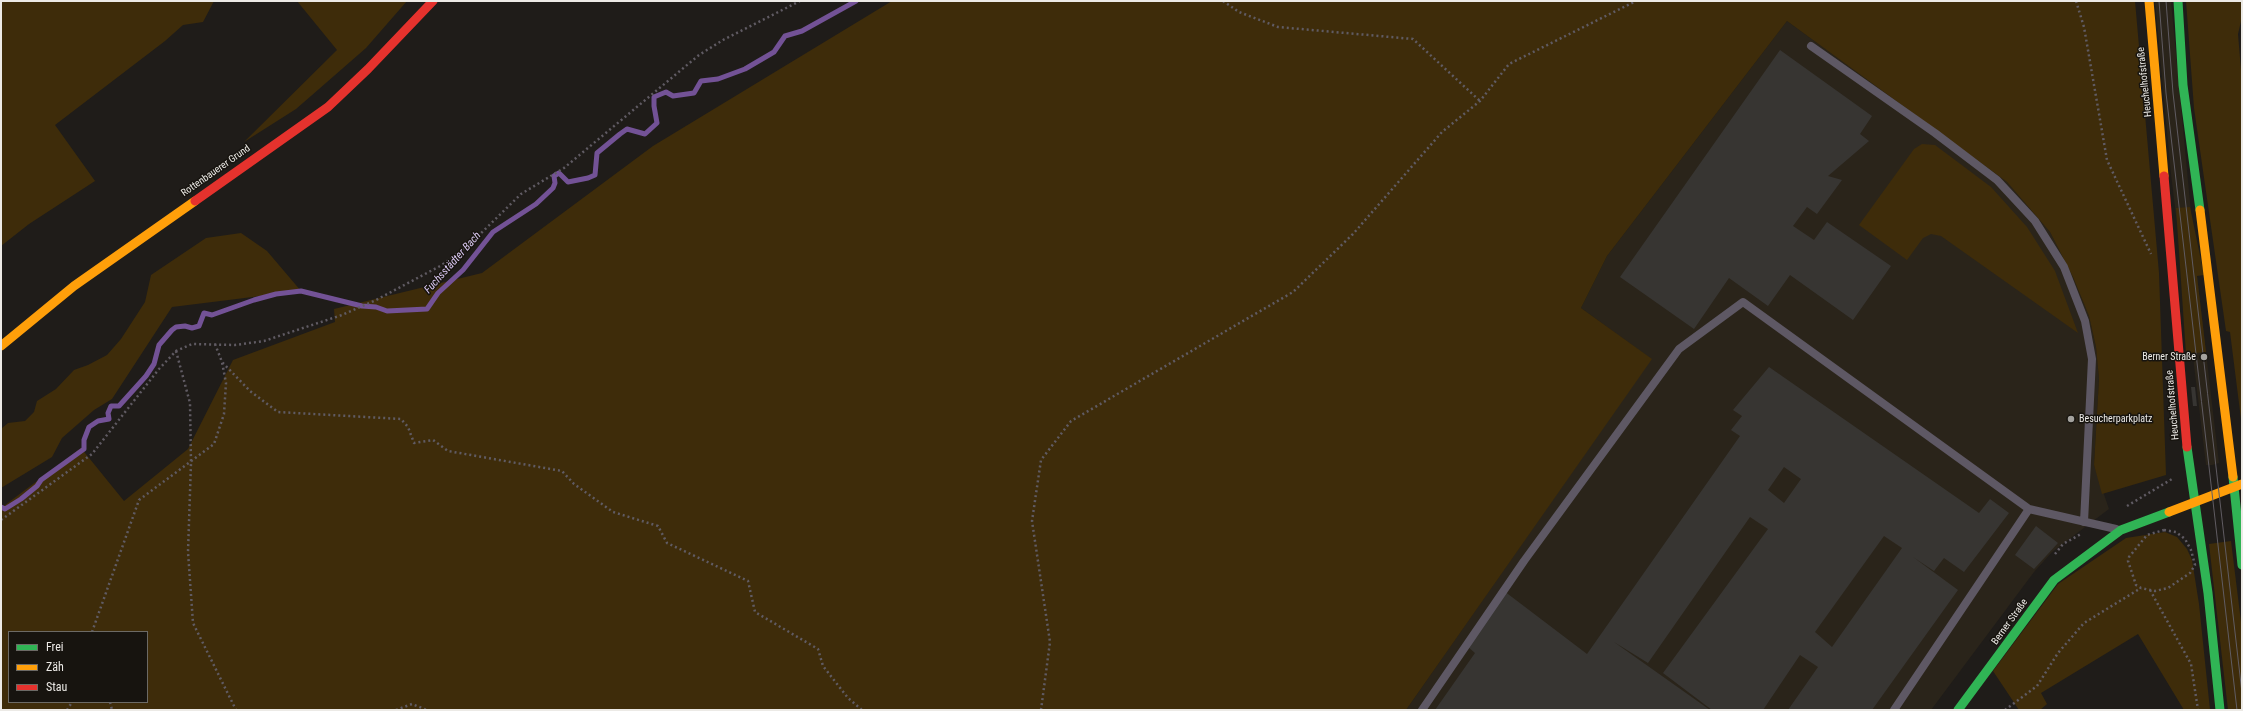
<!DOCTYPE html>
<html>
<head>
<meta charset="utf-8">
<style>
  body { margin:0 }
  #map { position:relative; width:2243px; height:711px; overflow:hidden; background:#1f1c19; font-family:"Roboto Condensed",sans-serif }
  canvas { display:block }
  .frame { position:absolute; inset:0; border:2px solid #eceae6; pointer-events:none }
  .legend { position:absolute; left:8px; top:631px; width:140px; height:72px; box-sizing:border-box; background:#17140f; border:1px solid #6c6a65; margin:0; padding:5px 7px; list-style:none; font-size:12px; color:#eceae6 }
  .legend li { display:flex; align-items:center; gap:8px; height:20px }
  .legend b { width:20px; border:1px solid #6c6a65 }
</style>
</head>
<body>
<div id="map">
<canvas width="2243" height="711"></canvas>
<div class="frame"></div>
<ul class="legend">
<li><b style="height:5px;background:#30b455"></b>Frei</li>
<li><b style="height:5px;background:#ff9f0a"></b>Zäh</li>
<li><b style="height:5px;background:#e5322d"></b>Stau</li>
</ul>
</div>
<script>
const g = document.querySelector('canvas').getContext('2d');
g.lineJoin = 'round';
function paint(path, color) {
  g.fillStyle = color;
  g.fill(path, 'evenodd');
}
function poly(rows) {
  const path = new Path2D();
  for (const r of rows) {
    path.moveTo(r[0], r[1]);
    for (let i = 2; i < r.length; i += 2) path.lineTo(r[i], r[i + 1]);
  }
  return path;
}
function strokePath(path, color, width, dash) {
  g.strokeStyle = color;
  g.lineWidth = width;
  g.lineCap = dash ? 'butt' : 'round';
  g.setLineDash(dash || []);
  g.stroke(path);
}
function write(font, color, halo, rows, align = 'center') {
  g.font = font + ' "Roboto Condensed",sans-serif';
  g.lineWidth = 3;
  g.setLineDash([]);
  g.textBaseline = 'middle';
  g.strokeStyle = halo;
  g.fillStyle = color;
  for (const [text, x, y, turn = 0] of rows) {
    g.save();
    g.translate(x, y);
    g.rotate((+turn || 0) * Math.PI / 180);
    g.textAlign = isNaN(turn) ? turn : align;
    if (halo) g.strokeText(text, 0, 0);
    g.fillText(text, 0, 0);
    g.restore();
  }
}
paint(poly([
  [2155,1,2171,1,2197,276,2219,463,2212,465,2206,465,2171,174],
  [1787,21,2007,182,2050,232,2073,277,2089,316,2096,347,2099,379,2094,465,2109,509,2052,552,2034,572,1931,710,1406,710,1651,359,1581,308,1607,256]
]), '#2a241a');
paint(poly([
  [1,1,214,1,203,22,183,25,165,41,55,125,95,181,29,224,1,246],
  [297,1,407,1,366,48,319,89,296,109,244,142,337,50],
  [892,1,2135,1,2159,273,2166,475,2102,494,2094,465,2099,379,2096,347,2089,316,2073,277,2050,232,2007,182,1787,21,1607,256,1581,308,1652,359,1406,710,1,710,1,508,81,448,124,501,188,449,233,360,335,322,334,309,482,273,653,146],
  [9,632,147,632,147,702,9,702],
  [2186,1,2242,1,2242,17,2238,34,2242,82,2242,427,2230,332,2226,331,2194,108],
  [1922,144,1935,145,1991,187,2027,227,2055,271,2078,333,1941,236,1931,234,1923,238,1907,260,1859,225,1914,149],
  [2190,207,2204,275,2197,276,2206,352,2186,354,2176,208],
  [241,233,267,251,301,291,172,307,112,399,94,410,62,438,52,457,1,488,1,429,8,423,25,421,34,412,37,401,56,389,74,370,88,365,107,355,121,339,145,302,151,275,206,238],
  [2165,532,2177,537,2187,549,2192,560,2199,604,2210,710,2184,710,2138,634,2041,693,2047,704,2040,710,2019,710,1993,671,2058,584,2126,538],
  [2231,541,2242,630,2242,710,2228,710,2209,544]
]), '#3e2c0a');
strokePath(poly([
  [1,507,5,509,21,499,37,486,41,480,84,449,84,440,89,427,98,421,109,419,108,413,111,406,119,406,146,376,154,364,159,345,172,330,176,327,185,326,192,328,199,326,204,313,212,315,254,300,276,294,301,291,362,306,376,307,387,311,427,309,438,293,463,270,493,232,536,204,553,188,555,183,554,176,559,173,568,182,588,178,595,175,597,153,620,134,627,129,645,134,657,123,654,106,654,97,666,92,673,96,694,93,701,81,718,79,745,69,774,52,785,36,802,31,856,1]
]), '#735296', 5);
paint(poly([
  [1780,50,1872,116,1860,134,1869,141,1828,176,1842,180,1817,214,1807,207,1793,226,1814,240,1827,222,1891,266,1853,320,1790,275,1768,306,1729,278,1694,329,1620,277],
  [1769,367,1979,513,1990,499,2009,513,1964,572,1944,558,1934,571,1913,557,1958,590,1872,710,1788,710,1818,667,1800,655,1763,710,1712,710,1663,673,1768,529,1750,517,1648,663,1614,642,1710,710,1435,710,1475,653,1467,646,1504,591,1587,654,1740,436,1731,430,1742,416,1733,410],
  [1784,467,1801,479,1784,503,1768,490],
  [1884,536,1902,548,1832,647,1815,632],
  [2191,387,2195,387,2197,406,2193,406],
  [2036,526,2058,543,2034,569,2015,555]
]), '#373532');
strokePath(poly([
  [1223,1,1239,12,1278,27,1413,39,1480,101],
  [2076,1,2084,27,2107,160,2151,254],
  [215,344,222,362,250,391,278,412,401,419,408,427,414,443,433,440,448,451,562,471,574,484,613,512,658,526,667,543,748,581,755,612,818,649,823,666,848,698,862,710],
  [176,351,190,403,191,463,188,552,193,623,236,710],
  [2127,506,2172,479],
  [1,520,92,454,159,369,176,351,192,344,235,345,264,341,342,315,376,300,442,265,470,244,521,194,564,168,699,55,723,40,800,1],
  [2164,530,2176,532,2185,539,2191,550,2195,565,2190,573,2168,588,2155,591,2141,588,2136,585,2128,561,2129,557,2147,535,2164,530],
  [2055,554,2063,544,2081,534],
  [2150,590,2191,664,2198,710],
  [92,632,139,500,214,444,224,414,226,383,222,362],
  [110,702,112,710],
  [67,710,72,702],
  [396,710,412,704,427,710],
  [1041,710,1050,642,1032,521,1041,460,1071,421,1293,292,1353,234,1442,132,1480,101,1509,64,1636,1],
  [2005,710,2037,686,2058,653,2084,623,2141,588]
]), '#605b63', 2.5, [2, 3]);
strokePath(poly([
  [1811,46,1935,133,1997,180,2035,221,2064,267,2085,321,2092,359,2084,522],
  [1422,710,1524,561,1679,349,1743,302,2029,509,2116,529],
  [1894,710,2029,509]
]), '#5e5864', 8);
strokePath(poly([
  [2178,1,2183,85,2200,210],
  [2187,447,2208,593,2220,710],
  [2233,477,2242,565],
  [1958,710,2054,580,2121,530,2169,512]
]), '#30b455', 9);
strokePath(poly([
  [2149,1,2164,176],
  [2200,210,2233,477],
  [1,346,74,286,195,201],
  [2169,512,2242,484]
]), '#ff9f0a', 9);
strokePath(poly([
  [2164,176,2187,447],
  [195,201,328,107,368,69,433,1]
]), '#e5322d', 9);
strokePath(poly([
  [2159,1,2166,93,2237,710],
  [2166,1,2173,93,2242,693]
]), '#605c62', 1);
for (const [x, y, r, color] of [
  [2204,357,4,"#a4a29e"],
  [2071,419,4,"#a4a29e"]
]) {
  const dot = new Path2D();
  dot.arc(x, y, r, 0, 2 * Math.PI);
  g.fillStyle = color;
  g.fill(dot);
  strokePath(dot, '#17140f', 1.5);
}
write('10px', '#eceae6', '#17140f', [
  ["Heuchelhofstraße",2145,82,-96],
  ["Rottenbauerer Grund",216,171,-35],
  ["Heuchelhofstraße",2173,405,-95],
  ["Berner Straße",2010,622,-54]
]);
write('10px', '#eceae6', '#17140f', [
  ["Berner Straße",2196,357],
  ["Besucherparkplatz",2079,419,"left"]
], 'right');
write('italic 11px', '#d9c7f1', '#17140f', [
  ["Fuchsstädter Bach",453,263,-48]
]);
</script>
</body>
</html>
